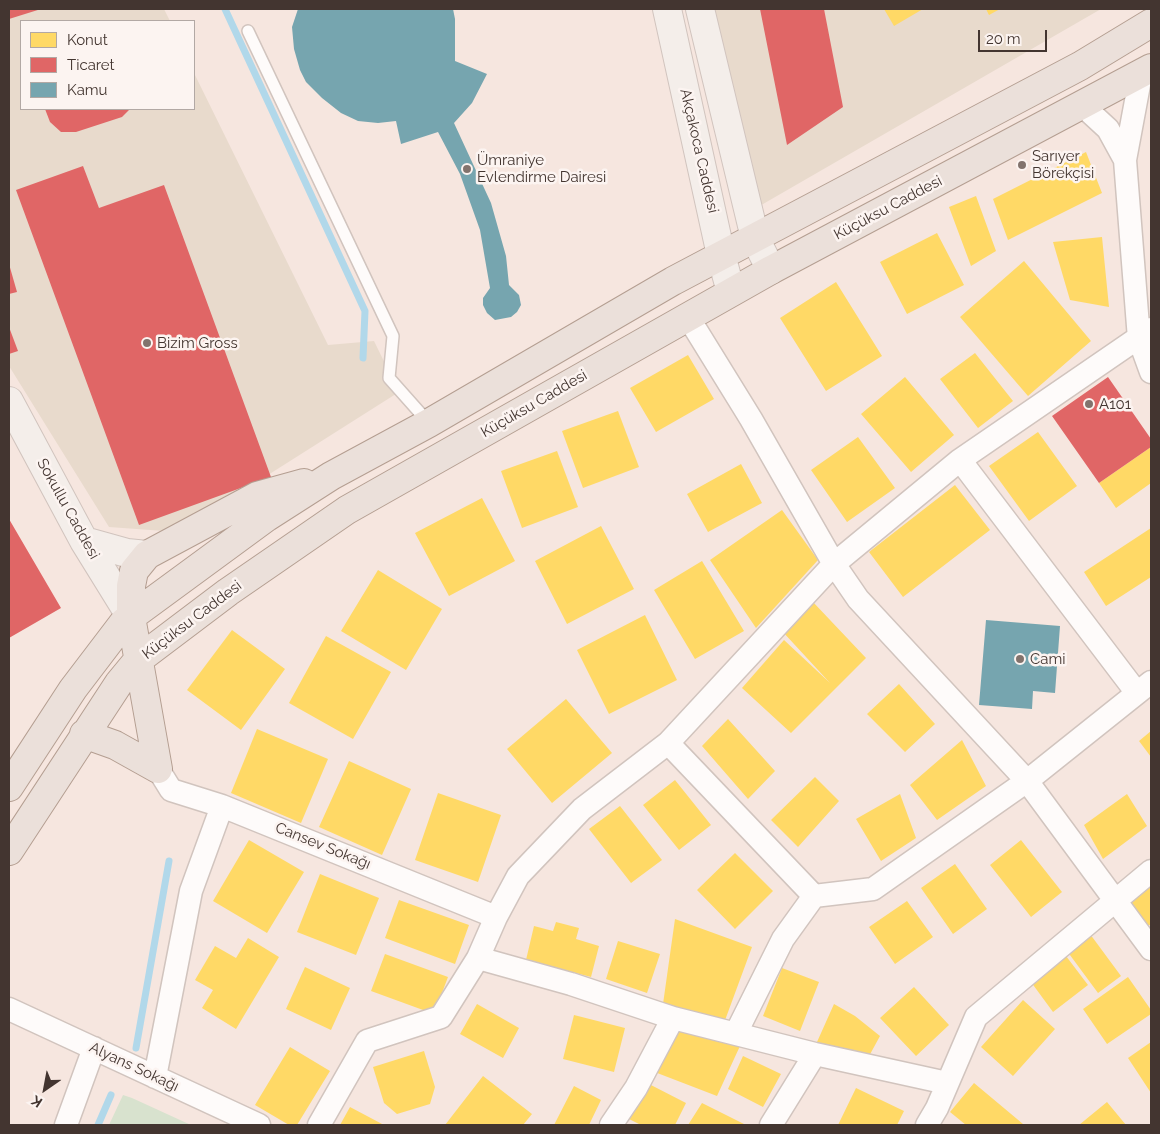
<!DOCTYPE html>
<html>
<head>
<meta charset="utf-8">
<style>
  body { margin:0 }
  #map { position:relative; width:1160px; height:1134px; overflow:hidden; background:#f6e6df; font-family:Raleway,sans-serif }
  canvas { display:block }
  .frame { position:absolute; inset:0; border:10px solid #433530; pointer-events:none }
  .legend { position:absolute; left:20px; top:20px; width:175px; height:90px; box-sizing:border-box; background:#fcf4f1; border:1px solid #b2a8a4; margin:0; padding:6px 9px; list-style:none; font-size:15px; color:#433530 }
  .legend li { display:flex; align-items:center; gap:10px; height:25px }
  .legend b { width:25px; border:1px solid #b2a8a4 }
  .north { position:absolute; left:20px; top:1064px; width:50px; height:50px; -webkit-text-stroke:4px #fcf4f1; paint-order:stroke; rotate:213deg; font-size:14px; font-weight:700; line-height:20px; text-align:center; color:#433530 }
  .north::after { content:''; display:block; margin:auto; width:18px; height:22px; background:#433530; clip-path:polygon(50% 0,100% 100%,50% 72%,0 100%) }
  .scale { position:absolute; left:978px; top:30px; width:69px; height:22px; box-sizing:border-box; border:2px solid #433530; border-top:0; padding-left:6px; font-size:15px; line-height:18px; white-space:nowrap; color:#433530; -webkit-text-stroke:4px #fcf4f1; paint-order:stroke }
</style>
</head>
<body>
<div id="map">
<canvas width="1160" height="1134"></canvas>
<div class="frame"></div>
<ul class="legend">
<li><b style="height:14px;background:#ffd966"></b>Konut</li>
<li><b style="height:14px;background:#e06666"></b>Ticaret</li>
<li><b style="height:14px;background:#76a5af"></b>Kamu</li>
</ul>
<div class="north">K</div>
<div class="scale">20 m</div>
</div>
<script>
const g = document.querySelector('canvas').getContext('2d');
g.lineJoin = 'round';
function paint(path, color) {
  g.fillStyle = color;
  g.fill(path, 'evenodd');
}
function poly(rows) {
  const path = new Path2D();
  for (const r of rows) {
    path.moveTo(r[0], r[1]);
    for (let i = 2; i < r.length; i += 2) path.lineTo(r[i], r[i + 1]);
  }
  return path;
}
function strokePath(path, color, width, dash) {
  g.strokeStyle = color;
  g.lineWidth = width;
  g.lineCap = dash ? 'butt' : 'round';
  g.setLineDash(dash || []);
  g.stroke(path);
}
function write(font, color, halo, rows, align = 'center') {
  g.font = font + ' Raleway,sans-serif';
  g.lineWidth = 5;
  g.setLineDash([]);
  g.textBaseline = 'middle';
  g.strokeStyle = halo;
  g.fillStyle = color;
  for (const [text, x, y, turn = 0] of rows) {
    g.save();
    g.translate(x, y);
    g.rotate((+turn || 0) * Math.PI / 180);
    g.textAlign = isNaN(turn) ? turn : align;
    if (halo) g.strokeText(text, 0, 0);
    g.fillText(text, 0, 0);
    g.restore();
  }
}
paint(poly([
  [9,9,164,9,170,21,21,21,21,109,194,109,194,73,328,345,374,341,399,392,178,532,109,527,9,366],
  [705,9,1101,9,744,215]
]), '#e8dacc');
paint(poly([
  [123,1095,132,1098,191,1125,109,1125]
]), '#d8e2ce');
paint(poly([
  [884,9,923,9,894,26],
  [986,9,1000,9,989,15],
  [1086,152,1102,193,1008,240,993,199],
  [976,196,996,251,971,266,949,207],
  [937,233,964,285,907,314,880,262],
  [1102,237,1109,307,1070,300,1053,242],
  [1024,261,1091,341,1028,396,960,317],
  [836,282,882,356,826,391,780,318],
  [975,353,1013,401,978,428,940,379],
  [688,355,714,399,656,432,630,388],
  [905,377,954,435,911,472,861,414],
  [618,411,639,467,583,488,562,431],
  [1038,432,1077,486,1029,521,989,466],
  [858,437,895,488,847,522,811,470],
  [1151,447,1151,483,1116,508,1099,483],
  [557,451,578,507,522,528,501,471],
  [741,464,762,503,708,532,687,494],
  [955,485,990,530,903,597,869,552],
  [482,498,515,561,449,596,415,533],
  [782,510,818,560,756,628,710,560],
  [601,526,634,589,567,624,535,561],
  [1151,528,1151,577,1106,606,1084,572],
  [702,561,744,631,695,659,654,590],
  [378,570,442,609,406,670,341,631],
  [813,602,866,658,791,733,742,688,784,640,830,683,782,631],
  [645,615,677,680,609,714,577,650],
  [232,630,285,669,241,730,187,690],
  [326,636,391,672,353,739,289,703],
  [899,684,935,724,905,752,867,714],
  [566,699,612,753,552,803,507,749],
  [728,719,775,771,748,799,702,746],
  [257,729,328,759,301,823,231,793],
  [1151,731,1151,757,1139,741],
  [962,740,986,786,937,820,910,785],
  [349,761,411,789,382,855,319,827],
  [815,777,839,801,798,847,771,820],
  [675,780,711,825,679,850,643,805],
  [438,793,501,815,478,882,415,860],
  [900,794,916,838,881,861,856,819],
  [1127,794,1147,826,1103,859,1084,825],
  [620,806,662,860,631,883,589,829],
  [249,840,304,872,267,933,213,901],
  [1021,840,1062,892,1031,917,990,865],
  [735,853,773,891,735,929,697,890],
  [955,864,987,909,953,934,921,888],
  [320,874,379,898,356,955,297,932],
  [1151,877,1151,924,1144,929,1120,896],
  [399,900,469,925,455,964,385,938],
  [907,901,933,937,895,964,869,927],
  [675,919,752,947,724,1023,663,1004],
  [556,922,579,928,576,939,599,946,591,977,526,960,534,926,553,931],
  [1090,934,1121,976,1098,993,1067,951],
  [248,938,279,957,236,1029,202,1008,213,990,195,980,215,946,236,958],
  [618,941,660,954,647,993,606,979],
  [385,954,448,977,434,1014,371,991],
  [1066,956,1088,985,1053,1012,1031,982],
  [305,967,350,988,331,1030,286,1009],
  [782,968,819,982,800,1031,763,1016],
  [1128,977,1151,1010,1151,1014,1107,1044,1083,1009],
  [914,987,949,1025,916,1056,880,1018],
  [1023,1000,1055,1029,1013,1076,981,1047],
  [477,1004,519,1028,503,1058,460,1034],
  [834,1004,855,1016,880,1036,868,1058,817,1042],
  [574,1015,625,1028,614,1072,563,1059],
  [676,1027,740,1046,717,1096,652,1071],
  [1151,1042,1151,1093,1128,1058],
  [290,1047,330,1071,297,1125,289,1125,255,1105],
  [424,1051,435,1087,430,1104,397,1114,384,1103,373,1067],
  [743,1056,781,1074,763,1107,728,1089],
  [483,1076,532,1114,523,1125,445,1125],
  [647,1083,686,1103,675,1125,641,1125,629,1119],
  [974,1083,1023,1124,1022,1125,966,1125,950,1112],
  [574,1086,601,1100,589,1125,554,1125],
  [856,1088,904,1111,897,1125,838,1125],
  [1107,1102,1126,1125,1079,1125],
  [702,1103,746,1125,688,1125],
  [350,1107,384,1125,340,1125]
]), '#ffd966');
paint(poly([
  [9,9,41,9,9,19],
  [760,9,824,9,843,107,787,145],
  [45,109,130,109,122,117,76,132,61,132,50,122],
  [83,166,99,208,164,185,271,477,139,525,16,190],
  [9,264,17,292,9,294],
  [9,327,18,351,9,354],
  [1108,377,1151,439,1151,447,1099,483,1052,416],
  [9,519,61,608,9,638]
]), '#e06666');
paint(poly([
  [298,9,453,9,455,19,455,61,487,74,472,103,454,123,491,203,506,256,509,285,519,295,521,305,517,312,511,317,495,320,487,313,483,305,483,298,490,288,480,230,460,174,438,132,401,144,396,121,378,123,358,121,341,113,322,98,306,82,300,70,294,49,292,27],
  [986,620,1060,626,1055,693,1033,691,1032,709,979,705]
]), '#76a5af');
strokePath(poly([
  [225,9,365,311,363,358],
  [136,1048,169,861],
  [98,1125,111,1095]
]), '#b1d8ea', 7);
const lane = poly([
  [248,31,393,336,389,378,429,423]
]);
const street = poly([
  [1141,74,1125,160,1139,339,1151,372],
  [1082,105,1108,129,1125,160],
  [688,317,751,419,834,564,858,599,1027,781,1151,949],
  [960,460,1137,693],
  [668,743,814,896,873,889,1027,781,1151,682],
  [158,769,171,790,222,806,496,917],
  [9,1009,259,1125],
  [736,1033,783,939,814,896],
  [155,1077,191,891,222,806],
  [947,1083,815,1054,673,1018,571,984,478,958,496,917,518,876,582,809,668,743,834,564,960,460,1151,329],
  [66,1125,94,1048],
  [319,1125,367,1041,441,1017,478,958],
  [611,1125,636,1088,673,1018],
  [771,1125,815,1054],
  [927,1125,937,1108,976,1017,1151,871]
]);
const secondary = poly([
  [667,9,721,255,731,292],
  [700,9,755,238,771,270],
  [9,401,84,541,131,617],
  [84,541,127,553,147,555]
]);
const primary = poly([
  [84,734,115,745,158,769,131,617,131,586,134,571,147,555,257,496,304,483],
  [9,787,73,689,124,622,267,517,331,476,429,423,673,281,1080,66,1151,23],
  [9,851,119,683,138,660,228,592,347,510,771,270,1151,68]
]);
strokePath(lane, '#d1c4be', 14);
strokePath(street, '#d1c4be', 25);
strokePath(secondary, '#d1c4be', 30);
strokePath(primary, '#b49e91', 30);
strokePath(lane, '#fefbfa', 11);
strokePath(street, '#fefbfa', 22);
strokePath(secondary, '#f4eeea', 28);
strokePath(primary, '#ebe0da', 28);
for (const [x, y, r, color] of [
  [1022,165,5,"#82736d"],
  [467,169,5,"#82736d"],
  [147,343,5,"#82736d"],
  [1089,404,5,"#82736d"],
  [1020,659,5,"#82736d"]
]) {
  const dot = new Path2D();
  dot.arc(x, y, r, 0, 2 * Math.PI);
  g.fillStyle = color;
  g.fill(dot);
  strokePath(dot, '#fcf4f1', 2);
}
write('15px', '#433530', '#fcf4f1', [
  ["Akçakoca Caddesi",699,151,77],
  ["Küçüksu Caddesi",888,208,-28],
  ["Küçüksu Caddesi",534,404,-30],
  ["Sokullu Caddesi",68,509,61],
  ["Küçüksu Caddesi",192,620,-37],
  ["Cansev Sokağı",323,846,22],
  ["Alyans Sokağı",134,1067,25]
]);
write('15px', '#433530', '#fcf4f1', [
  ["Sarıyer",1032,156],
  ["Börekçisi",1032,173],
  ["Ümraniye",477,160],
  ["Evlendirme Dairesi",477,177],
  ["Bizim Gross",157,343],
  ["A101",1099,404],
  ["Cami",1030,659]
], 'left');
</script>
</body>
</html>
